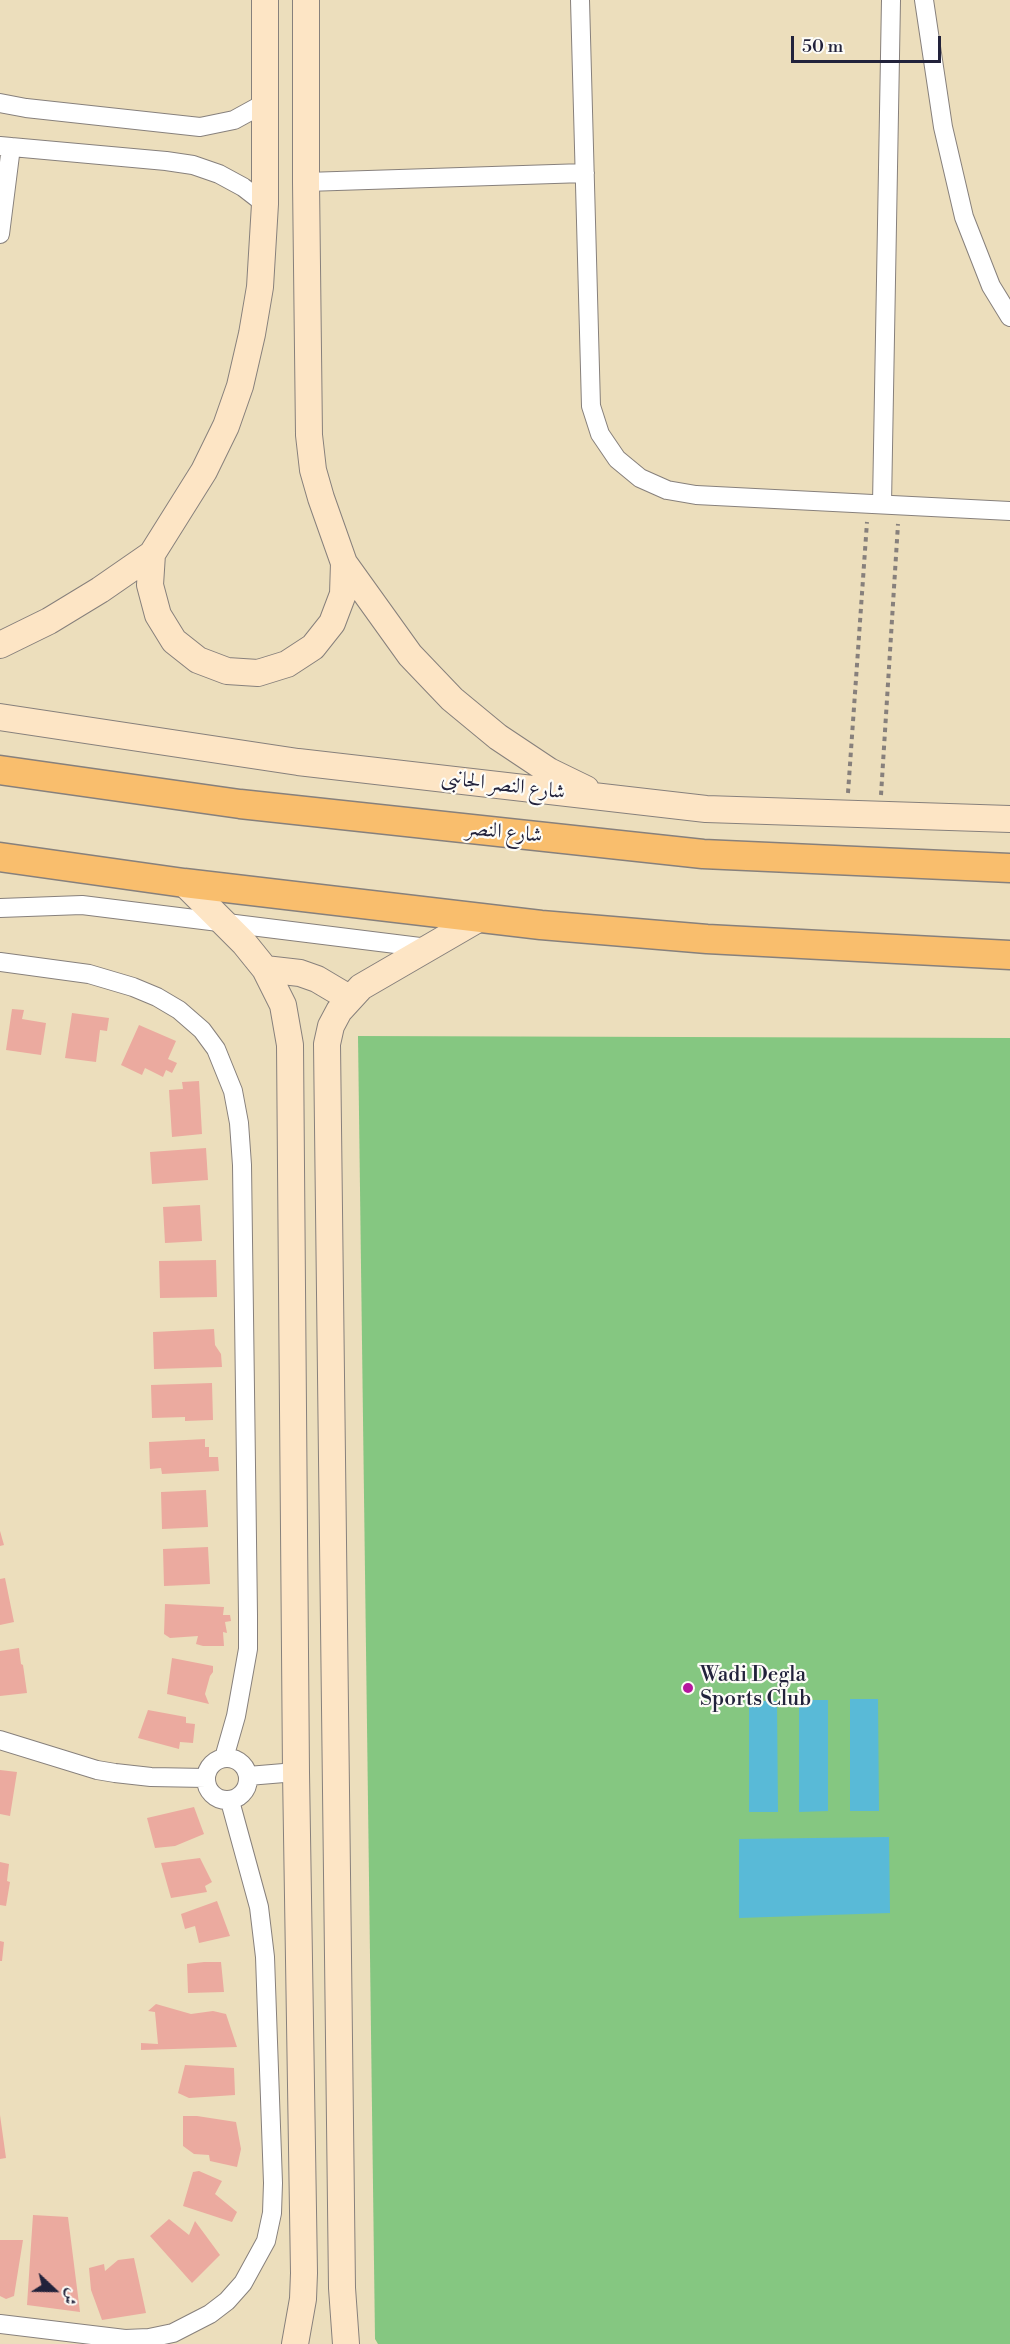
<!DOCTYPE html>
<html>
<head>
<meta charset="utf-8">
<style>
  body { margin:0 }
  #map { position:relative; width:1010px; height:2344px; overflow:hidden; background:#ecdebc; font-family:"Libre Bodoni",Amiri,serif }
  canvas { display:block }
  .north { position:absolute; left:24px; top:2260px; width:60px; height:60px; -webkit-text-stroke:4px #fdfcf7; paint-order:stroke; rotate:112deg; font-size:16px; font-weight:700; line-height:24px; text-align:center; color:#22223b }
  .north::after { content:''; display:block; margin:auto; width:21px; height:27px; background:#22223b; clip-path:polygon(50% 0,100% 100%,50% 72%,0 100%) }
  .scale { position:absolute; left:791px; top:36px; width:150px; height:27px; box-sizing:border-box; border:3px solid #22223b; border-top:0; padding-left:8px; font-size:18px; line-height:21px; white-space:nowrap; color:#22223b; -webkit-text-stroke:4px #fdfcf7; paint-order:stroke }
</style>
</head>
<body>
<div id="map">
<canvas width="1010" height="2344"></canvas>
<div class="north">ش</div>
<div class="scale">50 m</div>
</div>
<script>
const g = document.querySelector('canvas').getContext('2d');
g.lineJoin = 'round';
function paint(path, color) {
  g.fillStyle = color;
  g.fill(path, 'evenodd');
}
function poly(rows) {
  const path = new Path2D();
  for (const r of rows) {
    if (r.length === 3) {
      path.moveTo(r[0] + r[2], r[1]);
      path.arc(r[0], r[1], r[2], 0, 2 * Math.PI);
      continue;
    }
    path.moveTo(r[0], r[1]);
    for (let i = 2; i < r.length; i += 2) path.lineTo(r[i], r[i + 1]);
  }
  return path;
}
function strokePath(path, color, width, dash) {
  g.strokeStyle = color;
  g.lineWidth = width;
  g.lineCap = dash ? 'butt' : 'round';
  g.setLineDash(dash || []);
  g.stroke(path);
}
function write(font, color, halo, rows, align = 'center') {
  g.font = font + ' "Libre Bodoni",Amiri,serif';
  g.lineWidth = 4.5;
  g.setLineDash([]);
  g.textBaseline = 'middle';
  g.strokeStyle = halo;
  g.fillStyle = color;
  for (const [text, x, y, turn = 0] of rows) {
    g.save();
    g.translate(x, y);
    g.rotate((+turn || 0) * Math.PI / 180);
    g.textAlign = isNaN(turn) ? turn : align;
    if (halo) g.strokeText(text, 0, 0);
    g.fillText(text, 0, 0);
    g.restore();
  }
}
paint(poly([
  [358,1036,1010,1038,1010,2344,378,2344,375,2339]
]), '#85c781');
paint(poly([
  [850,1699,878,1699,879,1811,850,1811],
  [799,1700,828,1700,828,1811,799,1812],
  [749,1701,777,1701,778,1812,749,1812],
  [889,1837,890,1913,739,1918,739,1839]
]), '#59bad7');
paint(poly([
  [12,1009,24,1010,22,1019,46,1023,41,1055,6,1050],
  [72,1013,109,1018,107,1031,100,1030,96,1062,65,1058],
  [139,1025,176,1041,168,1059,177,1063,172,1073,166,1070,163,1077,145,1068,142,1075,121,1065],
  [199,1081,202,1134,172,1137,169,1090,183,1089,182,1082],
  [206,1148,208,1180,152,1184,150,1152],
  [200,1205,202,1241,165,1243,163,1207],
  [216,1260,217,1297,160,1298,159,1261],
  [214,1329,215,1345,221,1354,222,1367,154,1369,153,1332],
  [212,1383,213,1420,185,1421,185,1417,152,1418,151,1385],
  [205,1439,205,1447,209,1447,209,1457,218,1457,219,1471,162,1474,161,1468,150,1469,149,1442],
  [206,1490,208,1527,162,1529,161,1492],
  [0,1531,4,1545,0,1546],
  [208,1547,210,1584,164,1586,163,1549],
  [5,1578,14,1622,0,1625,0,1579],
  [165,1604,224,1607,223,1615,230,1615,231,1621,225,1622,227,1633,223,1632,224,1646,203,1646,196,1644,198,1636,170,1638,164,1634],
  [19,1648,21,1664,23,1665,27,1693,0,1696,0,1651],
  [172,1658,213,1666,213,1672,210,1676,205,1694,209,1704,167,1694],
  [148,1710,186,1717,186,1723,195,1724,193,1743,180,1742,179,1749,138,1738],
  [0,1770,17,1772,10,1816,0,1814],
  [194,1807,204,1834,175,1846,155,1848,147,1818],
  [200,1858,212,1882,205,1886,207,1892,171,1898,161,1863],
  [0,1862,9,1864,7,1881,10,1882,6,1906,0,1905],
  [217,1901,230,1936,199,1943,195,1926,185,1929,181,1914],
  [0,1941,4,1942,2,1961,0,1961],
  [204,1962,221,1962,224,1992,188,1993,187,1964],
  [156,2004,191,2014,213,2011,226,2014,237,2047,141,2050,141,2043,158,2044,155,2012,148,2011],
  [185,2065,234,2068,235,2095,189,2098,178,2093],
  [0,2115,6,2158,0,2159],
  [183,2116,197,2116,236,2122,241,2149,237,2167,210,2161,209,2155,194,2154,183,2146],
  [199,2171,222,2181,215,2194,237,2212,232,2222,183,2206,193,2172],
  [33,2215,68,2217,80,2312,27,2305],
  [169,2219,189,2235,195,2221,220,2255,192,2283,150,2236],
  [0,2240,23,2240,14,2296,6,2299,0,2296],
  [134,2258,146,2313,102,2320,91,2290,89,2268,104,2264,105,2271,118,2260]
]), '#ebaa9f');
const street = poly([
  [580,0,591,406,600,434,617,459,640,478,667,490,696,495,1010,511],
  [924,0,943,127,964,217,991,286,1010,317],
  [0,103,26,108,200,127,234,120,265,103],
  [0,146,166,161,193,165,219,174,243,187,265,204],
  [306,182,585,173],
  [0,234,11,147],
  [882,504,891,0],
  [0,908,82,905,428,948],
  [0,962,89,974,133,987,157,997,179,1010,202,1030,216,1049,233,1091,239,1123,242,1165,248,1615,248,1649,236,1716,224,1758],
  [0,1740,97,1770,115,1773,151,1777,206,1778],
  [227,1779,21],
  [248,1776,296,1772],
  [0,2324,125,2339,149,2338,173,2333,210,2314,227,2301,243,2283,266,2241,272,2213,273,2183,265,1957,259,1907,230,1801]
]);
const secondary = poly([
  [306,0,306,182,309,435,313,470,321,498,344,563,410,655,452,699,498,737,549,771,586,789],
  [152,554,150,585,158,615,174,641,198,660,227,671,258,673,287,664,313,647,332,623,343,594,344,563],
  [0,645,49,621,100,590,152,554,204,471,226,426,240,386,252,334,260,287,265,204,265,0],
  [0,717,298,762,706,809,1010,819],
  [184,883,244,943,265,969,283,1005,290,1045,296,1772,304,2273,303,2299,295,2344],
  [265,969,300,973,317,979,349,998],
  [346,2344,342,2288,327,1044,331,1026,339,1011,361,987,480,918]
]);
const primary = poly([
  [0,770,240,804,703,854,1010,868],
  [0,857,184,883,541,925,707,939,1010,955]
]);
strokePath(street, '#87807c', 20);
strokePath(secondary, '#87807c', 28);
strokePath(primary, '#87807c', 31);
strokePath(poly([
  [848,793,867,522],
  [881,795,898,524]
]), '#87807c', 4, [4.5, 4.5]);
strokePath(street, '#fff', 18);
strokePath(secondary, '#fde5c5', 26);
strokePath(primary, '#f9be6d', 28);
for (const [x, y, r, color] of [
  [688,1688,6,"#b5179e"]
]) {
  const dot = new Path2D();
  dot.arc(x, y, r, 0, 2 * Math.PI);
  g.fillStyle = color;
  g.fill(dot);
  strokePath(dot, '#fdfcf7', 2);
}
write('21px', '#22223b', '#fdfcf7', [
  ["شارع النصر الجانبى",503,786,7],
  ["شارع النصر",504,833,6]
]);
write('21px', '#22223b', '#fdfcf7', [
  ["Wadi Degla",700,1676],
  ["Sports Club",700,1700]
], 'left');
</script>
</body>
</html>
